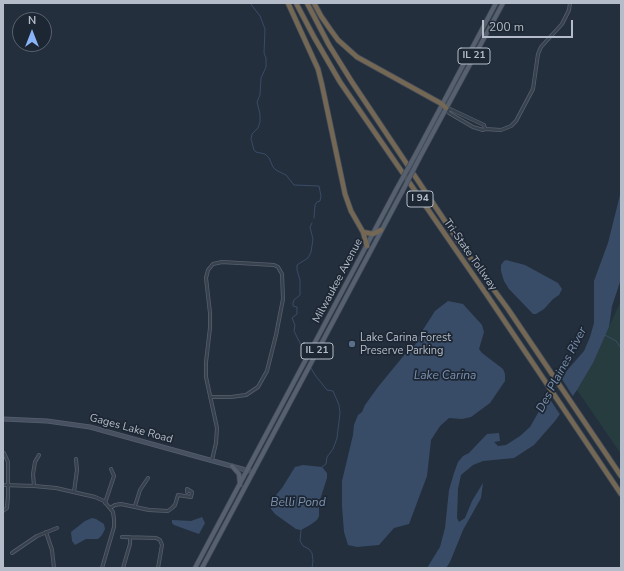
<!DOCTYPE html>
<html>
<head>
<meta charset="utf-8">
<style>
  body { margin:0 }
  #map { position:relative; width:624px; height:571px; overflow:hidden; background:#242f3e; font-family:"Nunito Sans",sans-serif }
  canvas { display:block }
  .frame { position:absolute; inset:0; border:4px solid #b4bcc9; pointer-events:none }
  .north { position:absolute; left:12px; top:12px; width:40px; height:40px; box-sizing:border-box; background:#1d2633; border:1px solid #59626f; border-radius:50%; rotate:0deg; font-size:11px; font-weight:700; line-height:16px; text-align:center; color:#b4bcc9 }
  .north::after { content:''; display:block; margin:auto; width:14px; height:18px; background:#8ab4f8; clip-path:polygon(50% 0,100% 100%,50% 72%,0 100%) }
  .scale { position:absolute; left:482px; top:20px; width:91px; height:18px; box-sizing:border-box; border:2px solid #b4bcc9; border-top:0; padding-left:5px; font-size:12px; line-height:14px; white-space:nowrap; color:#b4bcc9; -webkit-text-stroke:3px #1d2633; paint-order:stroke }
</style>
</head>
<body>
<div id="map">
<canvas width="624" height="571"></canvas>
<div class="frame"></div>
<div class="north">N</div>
<div class="scale">200 m</div>
</div>
<script>
const g = document.querySelector('canvas').getContext('2d');
g.lineJoin = 'round';
function paint(path, color) {
  g.fillStyle = color;
  g.fill(path, 'evenodd');
}
function poly(rows) {
  const path = new Path2D();
  for (const r of rows) {
    path.moveTo(r[0], r[1]);
    for (let i = 2; i < r.length; i += 2) path.lineTo(r[i], r[i + 1]);
  }
  return path;
}
function strokePath(path, color, width, dash) {
  g.strokeStyle = color;
  g.lineWidth = width;
  g.lineCap = dash ? 'butt' : 'round';
  g.setLineDash(dash || []);
  g.stroke(path);
}
function write(font, color, halo, rows, align = 'center') {
  g.font = font + ' "Nunito Sans",sans-serif';
  g.lineWidth = 3.5;
  g.setLineDash([]);
  g.textBaseline = 'middle';
  g.strokeStyle = halo;
  g.fillStyle = color;
  for (const [text, x, y, turn = 0] of rows) {
    g.save();
    g.translate(x, y);
    g.rotate((+turn || 0) * Math.PI / 180);
    g.textAlign = isNaN(turn) ? turn : align;
    if (halo) g.strokeText(text, 0, 0);
    g.fillText(text, 0, 0);
    g.restore();
  }
}
paint(poly([
  [499,3,500,3,464,68],
  [397,192,399,194,384,220,380,227,379,226],
  [621,300,621,454,577,390,593,363]
]), '#263c3f');
paint(poly([
  [621,191,621,279,612,306,609,327,593,363,577,390,555,421,534,445,514,458,483,461,473,465,461,475,458,489,457,518,459,522,465,518,472,501,483,483,481,498,463,530,450,562,446,568,427,568,440,547,445,528,449,490,454,473,458,462,463,456,469,453,487,434,499,433,500,441,494,442,498,446,506,445,520,436,530,427,546,399,563,375,584,351,590,337,594,323,594,281,608,243],
  [506,260,525,265,558,283,562,289,559,295,553,299,544,309,536,314,533,314,509,289,504,281,501,271,501,265,504,261],
  [448,301,463,304,482,325,484,332,479,349,482,353,503,369,505,374,505,381,490,403,471,417,462,419,449,418,440,426,431,440,427,476,409,524,394,528,379,545,357,547,348,545,344,532,342,506,342,481,353,435,354,425,358,415,362,412,365,405,378,387,405,354,416,344,419,336,435,311],
  [303,465,322,467,327,473,327,478,319,503,319,516,317,520,310,525,301,530,296,529,275,514,271,509,270,502,282,488,295,467],
  [202,517,205,523,199,534,174,525,172,523,172,520,191,521],
  [92,518,96,519,104,524,105,529,102,535,98,539,86,539,75,545,72,541,71,532,85,521]
]), '#394c67');
paint(poly([
  [560,376,574,398,561,416,547,395]
]), '#242f3e');
strokePath(poly([
  [250,3,260,16,265,29,264,53,266,58,266,67,261,78,260,95,257,102,260,114,260,122,258,128,252,134,251,139,254,150,256,152,265,154,269,158,273,167,276,170,286,175,294,185,319,186,321,196,320,201,317,202,315,205,314,218],
  [605,335,616,341,621,348],
  [306,355,294,331,295,325,292,318,297,314,297,307,293,306,293,303,294,300,300,295,300,280,297,270,297,265,308,258,311,252,313,239,310,227,312,223],
  [311,368,315,375,327,390,333,391,339,405,340,413,337,438,333,449,327,457,326,464,322,467],
  [301,530,300,541,303,546,309,549,312,553,313,561,312,568]
]), '#394c67', 1);
const street = poly([
  [446,108,449,113,473,127,483,130,485,129,501,130,511,126,516,121,533,89,538,54,541,47,562,24,569,10,570,3],
  [446,108,452,110,484,125,485,129],
  [211,397,231,397,246,395,258,387,267,371,276,335,283,299,282,274,278,267,274,265,222,262,213,264,208,270,206,278,210,313,210,328,206,362,206,377,217,428,216,443,212,460],
  [3,485,34,486,56,488,95,497,104,501,113,512,114,519,114,527,102,568],
  [34,486,33,474,35,462,39,455],
  [74,492,77,470,76,459],
  [105,503,114,476,111,469],
  [135,506,140,490,148,478],
  [110,508,115,505,121,504,149,510,168,511,172,508,175,505,178,495,191,497,192,492,187,489,187,492],
  [3,511,7,508,8,496,8,462,4,453],
  [46,532,52,550,54,568],
  [122,537,156,538,160,540,162,545,158,568],
  [12,553,37,536,57,528],
  [123,568,130,544,130,537]
]);
const secondary = poly([
  [3,419,47,421,90,427,253,472]
]);
const primary = poly([
  [417,152,496,3],
  [420,157,503,3],
  [232,466,239,474,240,485],
  [195,568,396,190],
  [202,568,402,192]
]);
const highway = poly([
  [288,3,318,69,322,85,345,194,351,211,363,232,367,246],
  [296,3,314,37,340,82,487,295,621,494],
  [307,3,329,45,352,82,461,245,508,309,621,476],
  [314,3,321,16,330,29,338,40,357,57,442,104,446,108],
  [363,232,373,234,381,230]
]);
strokePath(street, '#565f6c', 4);
strokePath(secondary, '#565f6c', 5);
strokePath(primary, '#414a57', 5.5);
strokePath(highway, '#434c59', 6);
strokePath(street, '#38414e', 2.5);
strokePath(secondary, '#465061', 3.5);
strokePath(primary, '#56606e', 4);
strokePath(highway, '#746855', 4.5);
const primaryBridge = poly([
  [396,190,417,152],
  [402,192,420,157]
]);
strokePath(primaryBridge, '#414a57', 5.5, []);
strokePath(primaryBridge, '#56606e', 4);
for (const [x, y, r, color] of [
  [352,344,4,"#5c6f8a"]
]) {
  const dot = new Path2D();
  dot.arc(x, y, r, 0, 2 * Math.PI);
  g.fillStyle = color;
  g.fill(dot);
  strokePath(dot, '#1d2633', 1.5);
}
for (const [x, y, w] of [
  [474,56,32],
  [420,199,26],
  [317,351,32]
]) {
  const box = new Path2D();
  box.roundRect(x - w / 2, y - 8, w, 16, 3);
  g.fillStyle = '#1d2633';
  g.fill(box);
  strokePath(box, '#b4bcc9', 1);
}
write('bold 10px', '#b4bcc9', null, [
  ["IL 21",474,56],
  ["I 94",420,199],
  ["IL 21",317,351]
]);
write('11px', '#b4bcc9', '#1d2633', [
  ["Tri-State Tollway",470,255,55],
  ["Milwaukee Avenue",338,281,-62],
  ["Gages Lake Road",131,429,15]
]);
write('11px', '#b4bcc9', '#1d2633', [
  ["Lake Carina Forest",360,338],
  ["Preserve Parking",360,351]
], 'left');
write('italic 12px', '#7c92b1', '#1d2633', [
  ["Des Plaines River",562,370,-62],
  ["Lake Carina",445,376],
  ["Belli Pond",298,503]
]);
</script>
</body>
</html>
